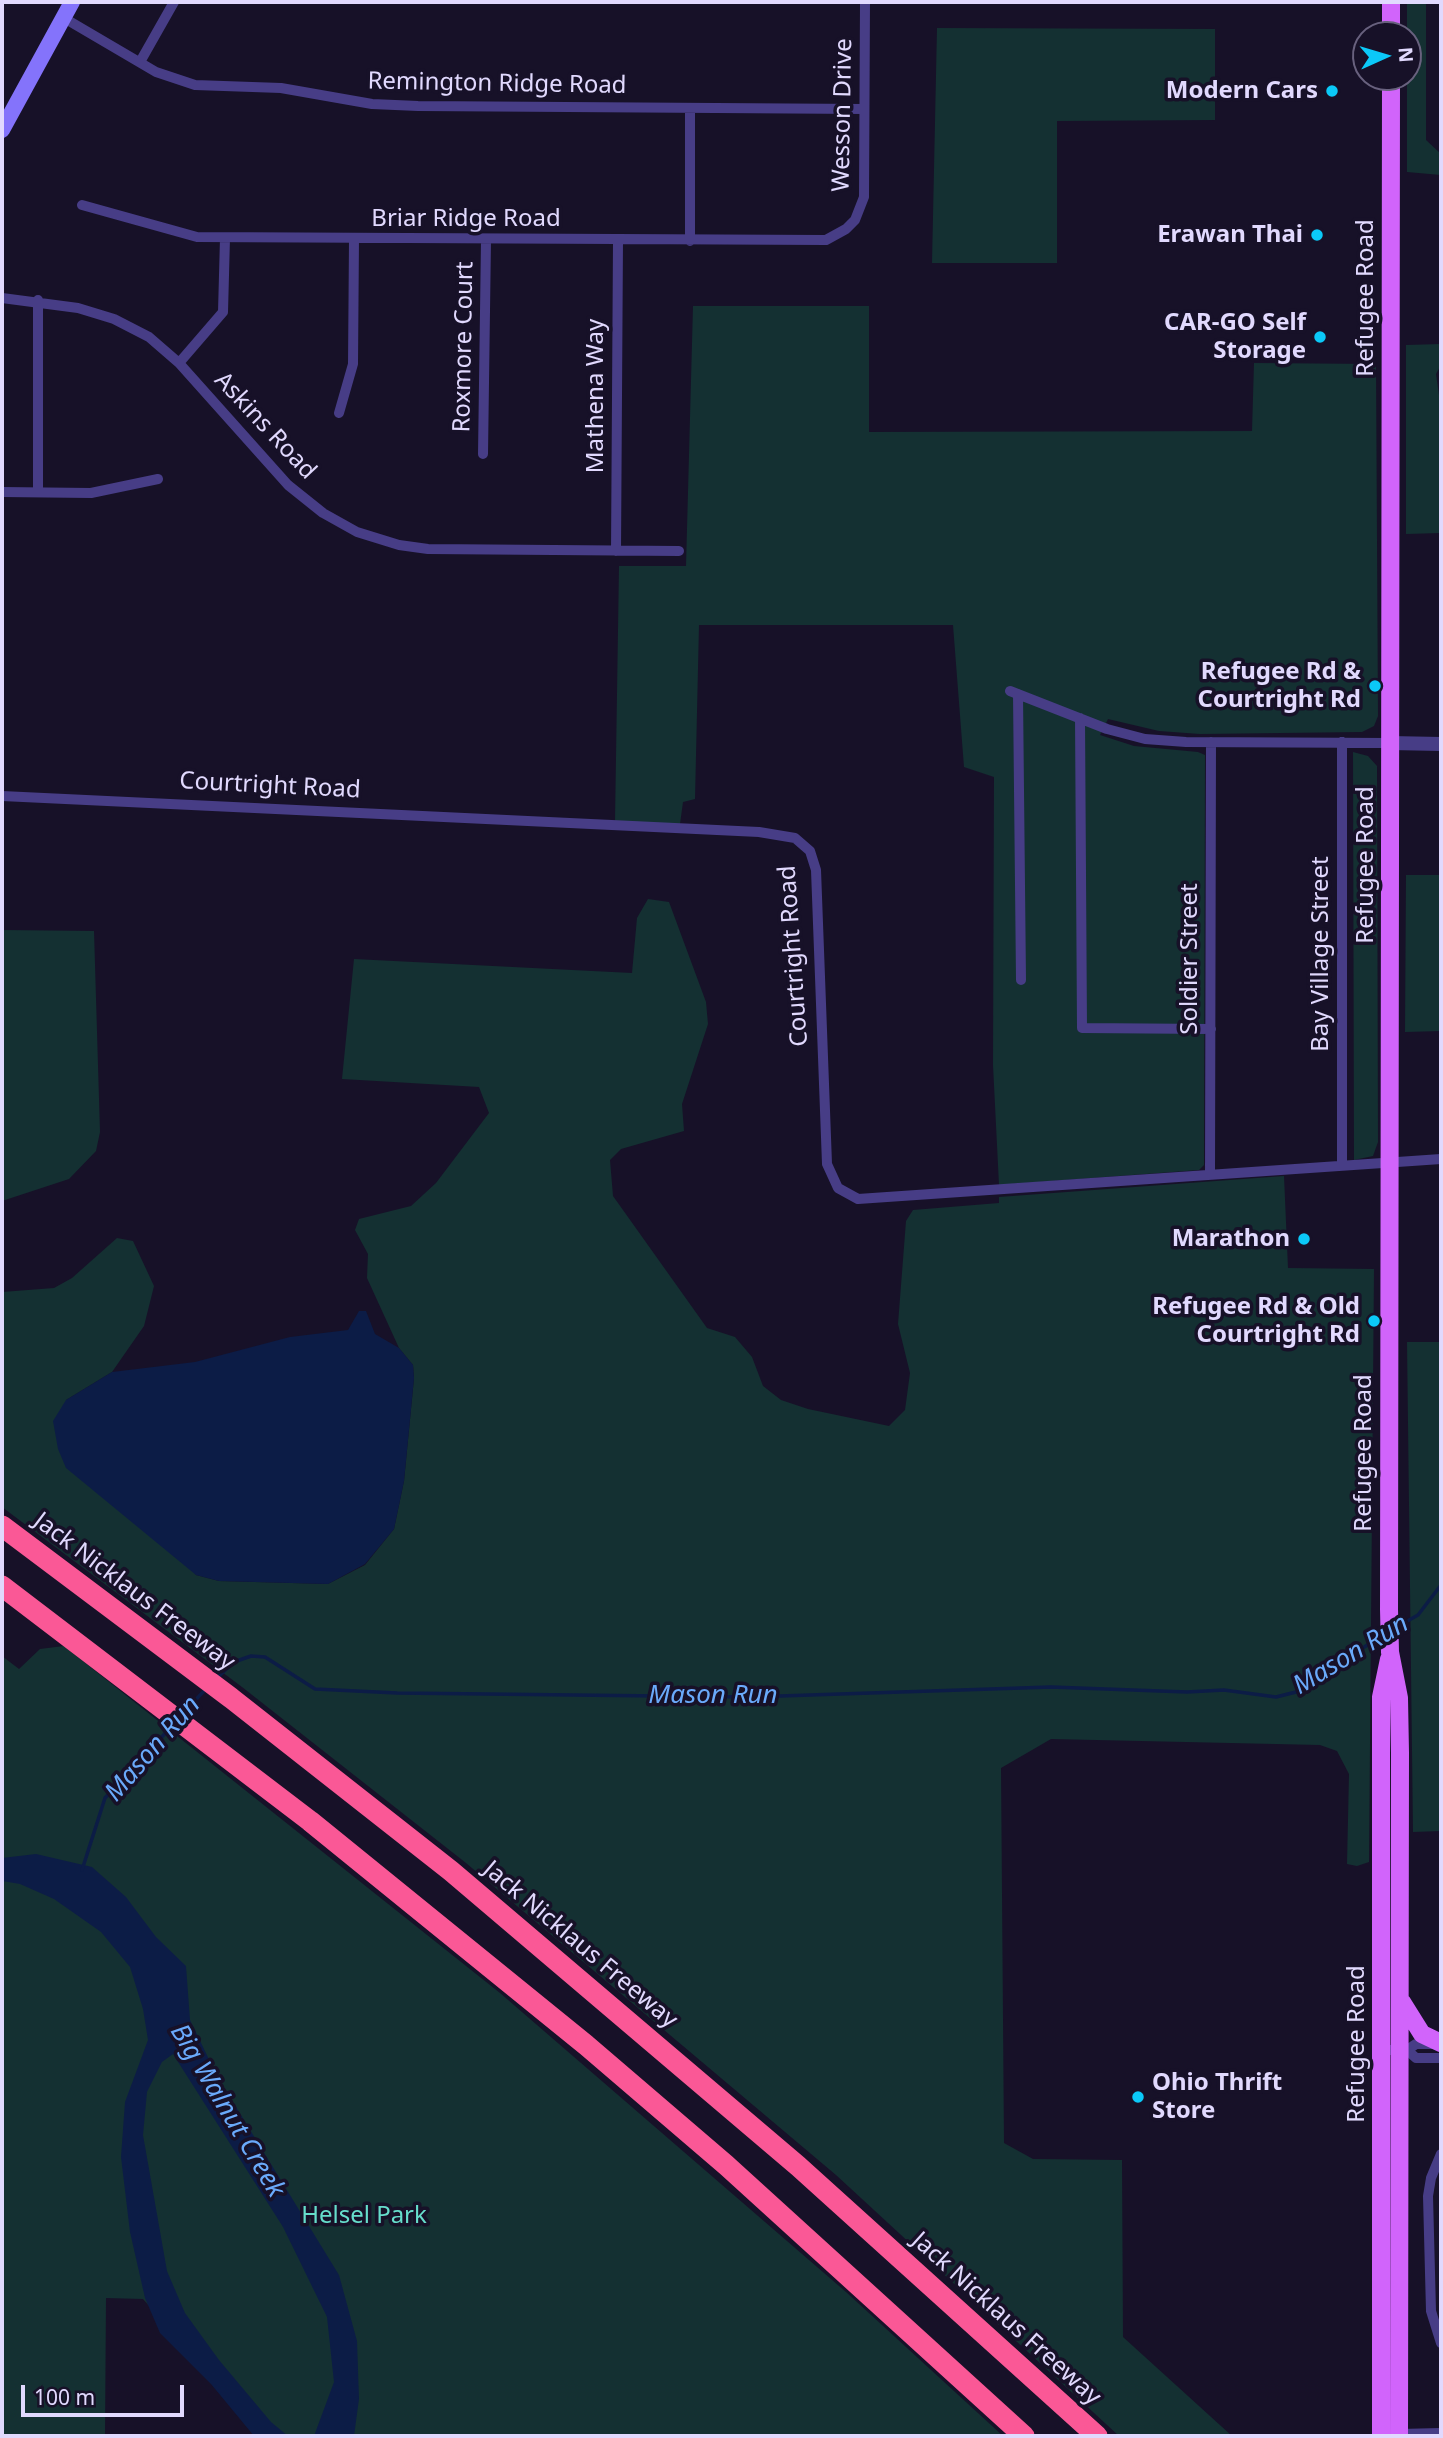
<!DOCTYPE html>
<html>
<head>
<meta charset="utf-8">
<style>
  body { margin:0 }
  #map { position:relative; width:1443px; height:2438px; overflow:hidden; background:#171128; font-family:"Noto Sans",sans-serif }
  canvas { display:block }
  .frame { position:absolute; inset:0; border:4px solid #e1d9fe; pointer-events:none }
  .north { position:absolute; left:1352px; top:21px; width:70px; height:70px; box-sizing:border-box; background:#171128; border:2px solid #68617e; border-radius:50%; rotate:86deg; font-size:19px; font-weight:700; line-height:28px; text-align:center; color:#e1d9fe }
  .north::after { content:''; display:block; margin:auto; width:24px; height:32px; background:#0bc9f8; clip-path:polygon(50% 0,100% 100%,50% 72%,0 100%) }
  .scale { position:absolute; left:21px; top:2385px; width:163px; height:32px; box-sizing:border-box; border:4px solid #e1d9fe; border-top:0; padding-left:9px; font-size:21px; line-height:24px; white-space:nowrap; color:#e1d9fe; -webkit-text-stroke:5px #171128; paint-order:stroke }
</style>
</head>
<body>
<div id="map">
<canvas width="1443" height="2438"></canvas>
<div class="frame"></div>
<div class="north">N</div>
<div class="scale">100 m</div>
</div>
<script>
const g = document.querySelector('canvas').getContext('2d');
g.lineJoin = 'round';
function paint(path, color) {
  g.fillStyle = color;
  g.fill(path, 'evenodd');
}
function poly(rows) {
  const path = new Path2D();
  for (const r of rows) {
    path.moveTo(r[0], r[1]);
    for (let i = 2; i < r.length; i += 2) path.lineTo(r[i], r[i + 1]);
  }
  return path;
}
function strokePath(path, color, width, dash) {
  g.strokeStyle = color;
  g.lineWidth = width;
  g.lineCap = dash ? 'butt' : 'round';
  g.setLineDash(dash || []);
  g.stroke(path);
}
function write(font, color, halo, rows, align = 'center') {
  g.font = font + ' "Noto Sans",sans-serif';
  g.lineWidth = 7;
  g.setLineDash([]);
  g.textBaseline = 'middle';
  g.strokeStyle = halo;
  g.fillStyle = color;
  for (const [text, x, y, turn = 0] of rows) {
    g.save();
    g.translate(x, y);
    g.rotate((+turn || 0) * Math.PI / 180);
    g.textAlign = isNaN(turn) ? turn : align;
    if (halo) g.strokeText(text, 0, 0);
    g.fillText(text, 0, 0);
    g.restore();
  }
}
paint(poly([
  [1407,2,1426,2,1426,140,1441,154,1441,175,1407,172],
  [937,28,1215,29,1215,120,1057,121,1057,263,932,263],
  [693,306,869,306,869,432,1252,431,1254,363,1376,364,1378,716,1374,726,1362,732,1200,734,1159,731,1108,719,1100,735,1134,746,1198,752,1205,755,1204,1165,1199,1170,999,1185,993,1065,994,777,964,767,953,625,699,625,695,799,683,802,680,824,615,821,619,566,686,566],
  [1441,344,1441,365,1436,374,1441,409,1441,533,1406,534,1406,345],
  [1353,752,1368,756,1377,766,1378,1142,1373,1156,1354,1160],
  [1406,875,1441,875,1441,1031,1405,1032],
  [648,899,669,902,706,1002,708,1024,682,1104,684,1131,621,1149,610,1160,613,1196,707,1328,735,1337,752,1357,763,1386,781,1400,808,1409,889,1426,905,1410,910,1373,898,1324,906,1221,913,1210,999,1203,999,1197,1284,1176,1288,1268,1374,1269,1369,1862,1357,1866,1347,1864,1349,1774,1337,1751,1320,1745,1051,1739,1001,1768,1004,2143,1033,2159,1122,2160,1123,2337,1232,2436,1119,2436,836,2175,466,1863,242,1687,2,1507,2,1292,54,1288,72,1278,117,1238,133,1241,154,1286,144,1326,112,1372,66,1400,196,1575,219,1581,328,1584,365,1565,394,1529,404,1481,414,1378,413,1365,399,1348,367,1278,368,1254,355,1230,359,1219,411,1206,436,1183,489,1113,479,1087,342,1079,354,959,632,973,637,918],
  [2,930,94,931,100,1132,96,1151,69,1179,2,1201],
  [1407,1342,1441,1342,1441,1831,1413,1832],
  [64,1646,500,1993,846,2292,1003,2436,262,2436,143,2299,106,2298,105,2436,2,2436,2,1656,19,1669,40,1649]
]), '#143032');
paint(poly([
  [359,1311,366,1311,375,1334,399,1348,413,1365,414,1378,404,1481,394,1529,365,1564,328,1584,219,1581,196,1575,66,1468,58,1449,53,1421,66,1400,112,1372,195,1362,290,1337,348,1330],
  [36,1854,92,1867,126,1897,156,1937,186,1966,190,2020,217,2076,339,2275,357,2341,359,2399,354,2436,314,2436,334,2382,327,2317,283,2227,173,2054,162,2062,147,2092,143,2135,167,2271,185,2313,219,2360,271,2422,288,2436,254,2436,211,2384,160,2333,145,2298,130,2232,121,2157,125,2102,148,2040,143,2009,130,1967,101,1932,54,1899,20,1884,2,1881,2,1858]
]), '#0c1c46');
strokePath(poly([
  [1395,1628,1418,1615,1441,1585],
  [218,1677,234,1662,251,1656,265,1657,315,1689,397,1693,750,1697,1051,1687,1187,1692,1224,1690,1276,1697,1300,1691,1382,1635],
  [181,1715,205,1690],
  [82,1870,105,1798,172,1726]
]), '#0c1c46', 3.5);
strokePath(poly([
  [64,18,156,72,195,85,281,88,372,104,418,106,864,109],
  [140,62,174,2],
  [82,205,197,237,826,240,846,229,855,220,864,197,865,2],
  [690,241,690,109],
  [2,298,78,308,114,319,149,337,179,363,288,485,323,513,357,532,399,545,428,549,679,551],
  [179,363,223,312,225,238],
  [339,413,353,364,354,239],
  [483,454,486,240],
  [2,492,91,493,158,479],
  [38,492,38,300],
  [616,551,618,241],
  [1010,691,1107,729,1145,739,1186,742,1390,743],
  [1018,694,1021,980],
  [1080,718,1082,1028,1211,1029],
  [1342,742,1342,1166],
  [2,796,759,832,795,838,810,851,816,870,827,1164,838,1188,858,1199,1441,1159],
  [1210,1175,1211,742],
  [1382,2050,1407,2050,1416,2044,1435,2044],
  [1407,2050,1416,2058,1441,2058],
  [1441,2154,1431,2178,1428,2196,1431,2311,1441,2343],
  [1399,2434,1441,2433]
]), '#473d86', 10);
strokePath(poly([
  [1390,743,1441,744]
]), '#473d86', 14);
strokePath(poly([
  [2,130,72,2]
]), '#8473fb', 16);
strokePath(poly([
  [1391,35,1391,2],
  [1391,77,1389,1609,1390,1652,1399,1698,1400,1753,1399,2436],
  [1402,2002,1422,2034,1441,2043],
  [1381,2436,1381,1697,1389,1659]
]), '#d164fb', 18);
strokePath(poly([
  [2,1526,231,1698,451,1871,798,2166,1097,2436],
  [2,1586,310,1821,586,2045,726,2165,1024,2436]
]), '#fa5896', 21);
for (const [x, y, r, color] of [
  [1332,91,7,"#0bc9f8"],
  [1317,235,7,"#0bc9f8"],
  [1320,337,7,"#0bc9f8"],
  [1375,686,7,"#0bc9f8"],
  [1304,1239,7,"#0bc9f8"],
  [1374,1321,7,"#0bc9f8"],
  [1138,2097,7,"#0bc9f8"]
]) {
  const dot = new Path2D();
  dot.arc(x, y, r, 0, 2 * Math.PI);
  g.fillStyle = color;
  g.fill(dot);
  strokePath(dot, '#171128', 2.5);
}
write('24px', '#e1d9fe', '#171128', [
  ["Remington Ridge Road",497,84,1],
  ["Wesson Drive",843,115,-89],
  ["Briar Ridge Road",466,219],
  ["Refugee Road",1366,298,-90],
  ["Roxmore Court",464,347,-89],
  ["Mathena Way",596,396,-90],
  ["Askins Road",265,426,47],
  ["Courtright Road",270,786,3],
  ["Refugee Road",1366,865,-90],
  ["Bay Village Street",1321,954,-90],
  ["Courtright Road",794,956,-94],
  ["Soldier Street",1190,959,-90],
  ["Refugee Road",1364,1453,-90],
  ["Jack Nicklaus Freeway",134,1592,37],
  ["Jack Nicklaus Freeway",580,1945,40],
  ["Refugee Road",1357,2044,-90],
  ["Jack Nicklaus Freeway",1006,2319,42]
]);
write('bold 24px', '#e1d9fe', '#171128', [
  ["Modern Cars",1318,91],
  ["Erawan Thai",1303,235],
  ["CAR-GO Self",1306,323],
  ["Storage",1306,351],
  ["Refugee Rd &",1361,672],
  ["Courtright Rd",1361,700],
  ["Marathon",1290,1239],
  ["Refugee Rd & Old",1360,1307],
  ["Courtright Rd",1360,1335],
  ["Ohio Thrift",1152,2083,"left"],
  ["Store",1152,2111,"left"]
], 'right');
write('24px', '#66ddcb', '#171128', [
  ["Helsel Park",364,2216]
]);
write('italic 26px', '#6aaafb', '#171128', [
  ["Mason Run",1351,1655,-31],
  ["Mason Run",713,1696],
  ["Mason Run",153,1749,-49],
  ["Big Walnut Creek",227,2111,59]
]);
</script>
</body>
</html>
